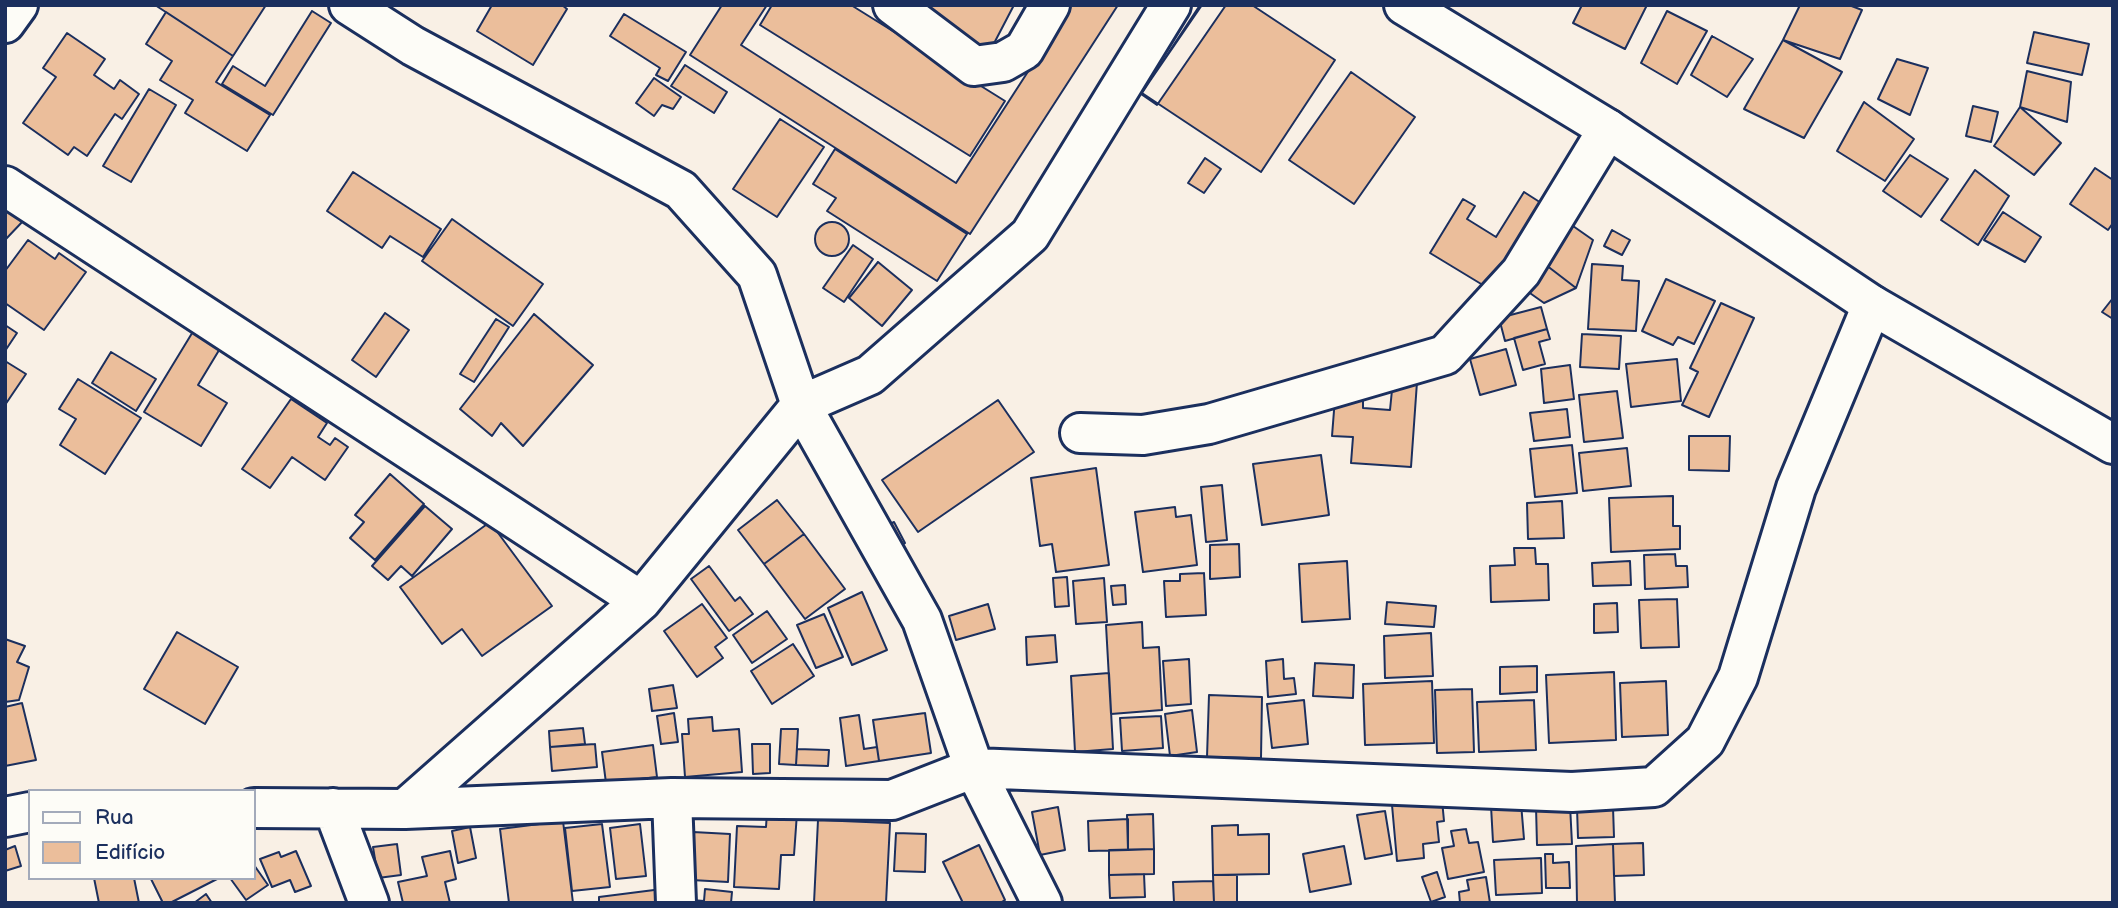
<!DOCTYPE html>
<html>
<head>
<meta charset="utf-8">
<style>
  body { margin:0 }
  #map { position:relative; width:2118px; height:908px; overflow:hidden; background:#f9f0e5; font-family:"Balsamiq Sans",sans-serif }
  canvas { display:block }
  .frame { position:absolute; inset:0; border:7px solid #1b2f5e; pointer-events:none }
  .legend { position:absolute; left:28px; top:789px; width:228px; height:91px; box-sizing:border-box; background:#fdfcf7; border:2px solid #a3aaba; margin:0; padding:9px 12px; list-style:none; font-size:21px; color:#1b2f5e }
  .legend li { display:flex; align-items:center; gap:14px; height:35px }
  .legend b { width:35px; border:2px solid #a3aaba }
</style>
</head>
<body>
<div id="map">
<canvas width="2118" height="908"></canvas>
<div class="frame"></div>
<ul class="legend">
<li><b style="height:9px;background:#fdfcf7"></b>Rua</li>
<li><b style="height:19px;background:#ebbe9b"></b>Edifício</li>
</ul>
</div>
<script>
const g = document.querySelector('canvas').getContext('2d');
g.lineJoin = 'round';
function paint(path, color) {
  g.fillStyle = color;
  g.fill(path, 'evenodd');
}
function poly(rows) {
  const path = new Path2D();
  for (const r of rows) {
    if (r.length === 3) {
      path.moveTo(r[0] + r[2], r[1]);
      path.arc(r[0], r[1], r[2], 0, 2 * Math.PI);
      continue;
    }
    path.moveTo(r[0], r[1]);
    for (let i = 2; i < r.length; i += 2) path.lineTo(r[i], r[i + 1]);
  }
  return path;
}
function strokePath(path, color, width, dash) {
  g.strokeStyle = color;
  g.lineWidth = width;
  g.lineCap = dash ? 'butt' : 'round';
  g.setLineDash(dash || []);
  g.stroke(path);
}
const building = poly([
  [155,5,266,5,233,56,155,5],
  [492,5,562,5,567,9,533,65,477,31,492,5],
  [722,5,767,5,741,45,956,183,1071,5,1118,5,970,234,690,55,722,5],
  [772,5,851,5,1005,101,970,156,760,25,772,5],
  [901,5,1014,5,990,51,901,5],
  [1200,5,1252,5,1335,60,1261,172,1142,93,1200,5],
  [1202,5,1226,5,1157,105,1141,94,1202,5],
  [1582,5,1647,5,1625,49,1573,23,1582,5],
  [1800,5,1849,5,1862,10,1840,59,1783,40,1800,5],
  [312,11,331,23,273,115,222,84,233,66,265,86,312,11],
  [1667,11,1707,31,1677,84,1641,63,1667,11],
  [166,12,233,56,216,82,270,115,247,151,185,113,193,100,160,80,172,61,146,44,166,12],
  [624,14,686,52,668,81,656,75,660,68,610,36,624,14],
  [2034,32,2089,44,2082,75,2027,63,2034,32],
  [67,33,105,59,94,75,114,89,120,80,139,94,122,119,115,114,87,156,74,147,68,155,23,123,56,77,43,68,67,33],
  [1712,36,1753,59,1727,97,1691,75,1712,36],
  [1783,40,1842,72,1804,138,1744,109,1783,40],
  [1897,59,1928,68,1910,115,1878,99,1897,59],
  [685,65,727,92,714,113,671,86,685,65],
  [2027,71,2071,82,2067,122,2020,107,2027,71],
  [1351,72,1415,117,1354,204,1289,160,1351,72],
  [654,78,681,97,673,109,662,105,654,116,636,103,654,78],
  [149,89,176,105,131,182,103,166,149,89],
  [1864,102,1914,139,1885,181,1837,151,1864,102],
  [1973,106,1998,112,1991,142,1966,136,1973,106],
  [2020,107,2061,143,2034,175,1994,146,2020,107],
  [780,119,824,147,777,217,733,189,780,119],
  [835,149,967,234,937,281,827,211,836,198,813,184,835,149],
  [1910,155,1948,179,1921,217,1883,191,1910,155],
  [1205,158,1221,169,1204,193,1188,183,1205,158],
  [2095,168,2113,180,2113,223,2108,230,2070,204,2095,168],
  [1975,170,2009,196,1978,245,1941,220,1975,170],
  [353,172,441,229,423,257,390,236,382,248,327,211,353,172],
  [1524,192,1549,208,1496,293,1430,253,1463,199,1475,206,1467,219,1496,237,1524,192],
  [5,202,24,220,5,240,5,202],
  [2003,212,2041,237,2025,262,1984,240,2003,212],
  [452,219,543,284,513,326,422,261,452,219],
  [832,239,17],
  [1573,226,1593,240,1576,288,1546,265,1573,226],
  [1612,230,1630,240,1622,255,1604,246,1612,230],
  [28,240,55,259,59,253,86,272,44,330,5,303,5,271,28,240],
  [853,245,873,259,844,302,823,288,853,245],
  [878,262,912,290,882,326,849,298,878,262],
  [1592,264,1623,266,1622,280,1639,281,1636,331,1588,329,1592,264],
  [1546,265,1576,288,1544,303,1527,291,1546,265],
  [1666,279,1715,301,1694,344,1678,337,1673,345,1642,331,1666,279],
  [2113,298,2113,319,2102,312,2113,298],
  [1721,303,1754,318,1709,417,1682,405,1698,372,1690,368,1721,303],
  [1541,307,1547,329,1505,341,1499,318,1541,307],
  [385,313,409,330,376,377,352,360,385,313],
  [534,314,593,365,523,446,501,423,492,436,460,409,534,314],
  [496,319,509,327,474,382,460,374,496,319],
  [5,325,17,333,5,351,5,325],
  [197,325,224,342,198,385,227,403,201,446,144,412,197,325],
  [1547,329,1550,339,1539,342,1545,364,1523,370,1514,338,1547,329],
  [1582,334,1621,336,1619,369,1580,367,1582,334],
  [1506,349,1516,385,1480,395,1470,359,1506,349],
  [111,352,156,379,136,411,92,383,111,352],
  [1677,359,1681,401,1631,407,1626,364,1677,359],
  [5,361,26,374,5,405,5,361],
  [1570,365,1574,399,1544,403,1541,369,1570,365],
  [78,379,141,418,105,474,60,445,76,419,59,409,78,379],
  [1393,380,1417,382,1411,467,1351,463,1353,437,1332,436,1335,398,1363,400,1363,408,1390,410,1393,380],
  [1617,391,1623,438,1584,442,1579,395,1617,391],
  [291,399,327,423,318,437,330,445,335,438,348,447,325,480,292,457,270,488,242,469,291,399],
  [998,400,1034,452,918,532,882,480,998,400],
  [1567,409,1570,437,1534,441,1530,413,1567,409],
  [1689,436,1730,436,1729,471,1689,470,1689,436],
  [1572,445,1577,493,1535,497,1530,449,1572,445],
  [1627,448,1631,486,1583,491,1579,453,1627,448],
  [1321,455,1329,515,1262,525,1253,464,1321,455],
  [1096,468,1109,565,1056,572,1052,544,1040,546,1031,478,1096,468],
  [390,474,424,504,375,560,350,538,364,522,355,515,390,474],
  [1222,485,1227,540,1206,542,1201,487,1222,485],
  [1673,496,1673,526,1680,526,1680,549,1611,552,1609,498,1673,496],
  [777,500,804,534,764,564,738,530,777,500],
  [1562,501,1564,538,1528,539,1527,503,1562,501],
  [425,506,452,529,412,576,401,566,388,580,372,566,425,506],
  [1175,507,1176,517,1191,515,1197,565,1143,572,1135,512,1175,507],
  [490,522,552,606,482,656,462,629,442,644,400,587,490,522],
  [894,522,905,543,891,550,880,529,894,522],
  [804,534,845,589,805,619,764,564,804,534],
  [1239,544,1240,577,1210,579,1210,545,1239,544],
  [1514,548,1535,548,1536,564,1548,564,1549,600,1491,602,1490,566,1515,565,1514,548],
  [1675,554,1676,566,1687,566,1688,587,1645,589,1644,555,1675,554],
  [1347,561,1350,619,1302,622,1299,564,1347,561],
  [1630,561,1631,585,1593,586,1592,563,1630,561],
  [709,566,735,601,740,597,753,614,729,631,691,579,709,566],
  [1204,573,1206,615,1166,617,1164,581,1180,581,1180,574,1204,573],
  [1067,577,1069,606,1055,607,1053,578,1067,577],
  [1104,578,1107,622,1076,624,1073,581,1104,578],
  [1125,585,1126,604,1113,605,1111,586,1125,585],
  [862,592,887,650,852,665,828,608,862,592],
  [1677,599,1679,647,1641,648,1639,600,1677,599],
  [1387,602,1436,606,1434,627,1385,624,1387,602],
  [1617,603,1618,632,1594,633,1594,604,1617,603],
  [702,604,727,638,715,647,723,658,697,677,664,631,702,604],
  [988,604,995,629,956,640,949,616,988,604],
  [767,611,787,639,752,663,733,635,767,611],
  [824,614,843,657,816,668,797,625,824,614],
  [1142,622,1143,648,1159,647,1162,710,1111,714,1106,625,1142,622],
  [177,632,238,667,205,724,144,689,177,632],
  [1431,633,1433,676,1385,678,1384,636,1431,633],
  [1055,635,1057,662,1027,665,1026,637,1055,635],
  [5,639,25,646,17,662,29,667,19,700,5,702,5,639],
  [793,644,814,676,772,704,751,671,793,644],
  [1189,659,1191,704,1166,706,1163,661,1189,659],
  [1283,659,1284,679,1294,678,1296,694,1268,697,1266,661,1283,659],
  [1315,663,1354,665,1353,698,1313,696,1315,663],
  [1537,666,1537,692,1500,694,1500,667,1537,666],
  [1614,672,1616,740,1549,743,1546,675,1614,672],
  [1109,673,1113,749,1075,752,1071,676,1109,673],
  [1432,681,1434,743,1365,745,1363,684,1432,681],
  [1666,681,1668,735,1622,737,1620,683,1666,681],
  [673,685,677,708,652,711,649,689,673,685],
  [1472,689,1474,752,1437,753,1435,690,1472,689],
  [1209,695,1262,697,1261,758,1207,757,1209,695],
  [1304,700,1308,744,1272,748,1267,704,1304,700],
  [1534,700,1536,750,1479,752,1477,702,1534,700],
  [22,703,36,760,5,766,5,707,22,703],
  [1192,710,1197,752,1170,756,1165,714,1192,710],
  [674,713,678,742,661,744,657,716,674,713],
  [925,713,931,753,879,761,873,720,925,713],
  [859,715,864,749,877,747,879,761,846,766,840,718,859,715],
  [1161,716,1163,748,1122,751,1120,718,1161,716],
  [712,717,713,731,739,729,742,772,685,777,682,734,689,734,688,719,712,717],
  [583,728,585,744,550,747,549,731,583,728],
  [781,729,798,729,796,765,779,764,781,729],
  [595,744,597,767,552,771,550,747,595,744],
  [752,744,770,744,770,773,753,774,752,744],
  [653,745,657,777,606,783,602,752,653,745],
  [797,749,829,750,828,766,796,765,797,749],
  [1442,800,1444,821,1437,822,1439,842,1423,844,1424,858,1397,861,1392,805,1442,800],
  [1521,803,1524,839,1493,842,1491,806,1521,803],
  [1570,805,1572,844,1537,845,1536,807,1570,805],
  [1058,807,1065,850,1040,855,1032,812,1058,807],
  [1613,807,1614,837,1578,838,1577,808,1613,807],
  [1385,811,1392,854,1365,859,1357,815,1385,811],
  [767,812,797,813,794,855,781,855,779,889,734,887,737,826,766,827,767,812],
  [1153,814,1154,849,1128,850,1127,815,1153,814],
  [1128,819,1128,850,1089,851,1088,821,1128,819],
  [818,820,890,823,886,903,814,903,818,820],
  [563,821,573,903,509,903,500,829,563,821],
  [602,824,610,887,572,891,565,828,602,824],
  [640,824,646,876,616,879,610,828,640,824],
  [1238,825,1238,835,1269,834,1269,874,1213,875,1212,826,1238,825],
  [470,827,476,858,458,863,452,831,470,827],
  [1466,829,1469,843,1478,842,1484,872,1448,879,1442,848,1454,846,1451,831,1466,829],
  [693,832,730,834,728,882,691,880,693,832],
  [896,833,926,834,925,872,894,871,896,833],
  [1643,843,1644,875,1614,876,1613,844,1643,843],
  [397,844,401,875,378,878,373,847,397,844],
  [1613,844,1615,903,1577,903,1576,846,1613,844],
  [979,845,1005,900,1000,903,963,903,943,862,979,845],
  [15,846,21,866,5,871,5,850,15,846],
  [1344,846,1351,884,1310,892,1303,854,1344,846],
  [1154,849,1154,874,1109,875,1109,850,1154,849],
  [296,851,311,886,295,892,290,880,272,887,260,859,279,852,281,857,296,851],
  [450,851,456,879,445,882,450,903,403,903,398,882,427,876,422,857,450,851],
  [1545,854,1553,854,1553,863,1569,862,1570,888,1546,888,1545,854],
  [1541,858,1542,893,1496,895,1494,860,1541,858],
  [254,865,268,885,246,900,230,878,254,878,254,865],
  [1437,872,1445,897,1431,902,1422,877,1437,872],
  [1144,874,1145,897,1110,898,1109,875,1144,874],
  [1213,875,1237,875,1237,903,1214,903,1213,875],
  [1486,877,1490,903,1460,903,1459,892,1469,890,1467,880,1486,877],
  [94,878,134,878,139,903,99,903,94,878],
  [153,878,219,878,170,903,163,903,151,879,153,878],
  [1213,881,1214,903,1174,903,1173,882,1213,881],
  [662,889,663,903,599,903,599,897,662,889],
  [705,889,732,892,731,903,691,903,691,900,704,901,705,889],
  [206,894,212,903,194,903,206,894]
]);
paint(building, '#ebbe9b');
strokePath(building, '#1b2f5e', 2);
const minor = poly([
  [349,5,413,46,681,190,757,275,801,405,922,620,974,768,1042,903],
  [893,5,974,66,1003,62,1024,50,1050,5],
  [5,23,18,5],
  [5,186,641,601],
  [1080,433,1143,435,1209,424,1445,355,1521,272,1608,129],
  [672,798,676,903],
  [254,808,405,809,672,798,892,800,974,768,1572,792,1654,787,1705,741,1738,677,1796,488,1872,305],
  [333,808,369,903],
  [405,809,641,601,801,405,870,375,1030,235,1171,5],
  [5,817,30,812]
]);
const major = poly([
  [1404,5,1608,129,1872,305,2113,444]
]);
strokePath(minor, '#1b2f5e', 44);
strokePath(major, '#1b2f5e', 44);
strokePath(minor, '#fdfcf7', 38);
strokePath(major, '#fdfcf7', 38);
</script>
</body>
</html>
